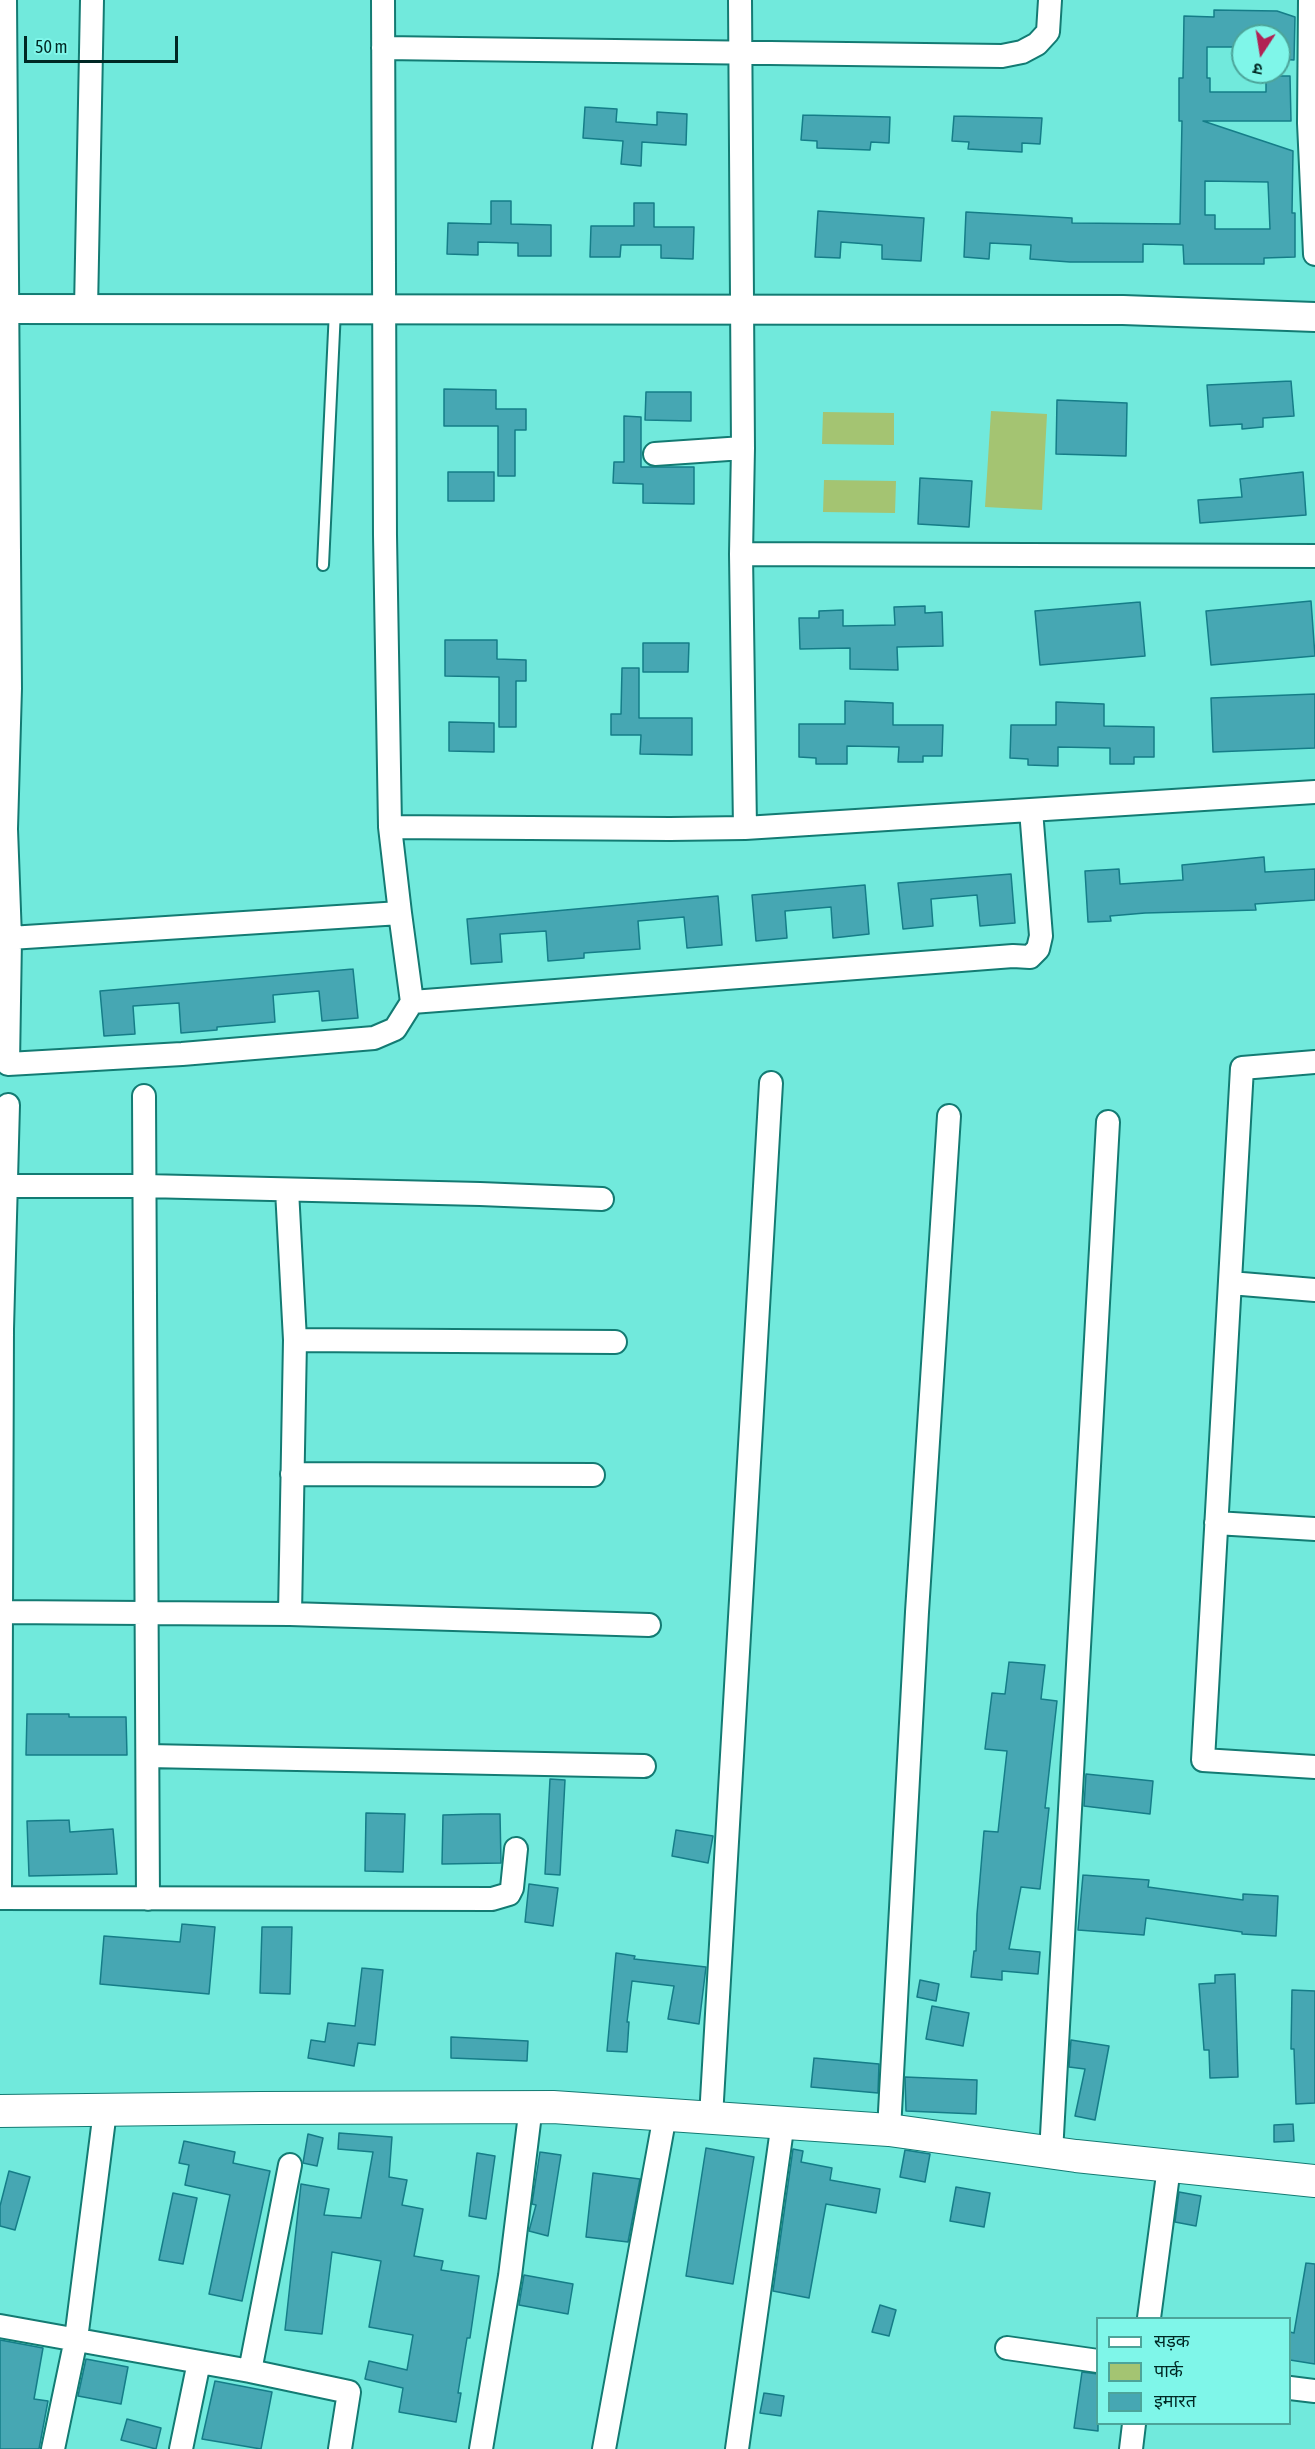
<!DOCTYPE html>
<html>
<head>
<meta charset="utf-8">
<style>
  body { margin:0 }
  #map { position:relative; width:1315px; height:2449px; overflow:hidden; background:#71e9dc; font-family:"Asap Condensed","Noto Sans Devanagari",sans-serif }
  canvas { display:block }
  .legend { position:absolute; left:1096px; top:2317px; width:195px; height:108px; box-sizing:border-box; background:#7ff6e9; border:2px solid #4ca49a; margin:0; padding:8px 10px; list-style:none; font-size:18px; color:#002824 }
  .legend li { display:flex; align-items:center; gap:12px; height:30px }
  .legend b { width:30px; border:2px solid #4ca49a }
  .north { position:absolute; left:1231px; top:24px; width:60px; height:60px; box-sizing:border-box; background:#7ff6e9; border:2px solid #4ca49a; border-radius:50%; rotate:192deg; font-size:16px; font-weight:700; line-height:24px; text-align:center; color:#002824 }
  .north::after { content:''; display:block; margin:auto; width:21px; height:27px; background:#b12254; clip-path:polygon(50% 0,100% 100%,50% 72%,0 100%) }
  .scale { position:absolute; left:24px; top:36px; width:154px; height:27px; box-sizing:border-box; border:3px solid #002824; border-top:0; padding-left:8px; font-size:18px; line-height:21px; white-space:nowrap; color:#002824; -webkit-text-stroke:4px #7ff6e9; paint-order:stroke }
</style>
</head>
<body>
<div id="map">
<canvas width="1315" height="2449"></canvas>
<ul class="legend">
<li><b style="height:8px;background:#fff"></b>सड़क</li>
<li><b style="height:16px;background:#a4c472"></b>पार्क</li>
<li><b style="height:16px;background:#46a7b3"></b>इमारत</li>
</ul>
<div class="north">उ</div>
<div class="scale">50 m</div>
</div>
<script>
const g = document.querySelector('canvas').getContext('2d');
g.lineJoin = 'round';
function paint(path, color) {
  g.fillStyle = color;
  g.fill(path, 'evenodd');
}
function poly(rows) {
  const path = new Path2D();
  for (const r of rows) {
    path.moveTo(r[0], r[1]);
    for (let i = 2; i < r.length; i += 2) path.lineTo(r[i], r[i + 1]);
  }
  return path;
}
function strokePath(path, color, width, dash) {
  g.strokeStyle = color;
  g.lineWidth = width;
  g.lineCap = dash ? 'butt' : 'round';
  g.setLineDash(dash || []);
  g.stroke(path);
}
paint(poly([
  [991,411,1047,414,1042,510,985,507],
  [823,412,894,413,894,445,822,444],
  [824,480,896,481,895,513,823,512]
]), '#a4c472');
const building = poly([
  [1214,10,1277,11,1295,17,1294,60,1279,59,1279,36,1243,36,1243,47,1207,47,1207,78,1210,78,1210,92,1266,92,1266,76,1290,76,1291,121,1203,121,1293,151,1292,213,1295,213,1295,257,1264,258,1264,264,1184,264,1183,245,1143,244,1143,262,1070,262,1030,259,1031,245,990,243,989,259,964,257,966,212,1072,218,1072,223,1180,224,1182,121,1179,121,1179,78,1183,78,1184,16,1214,17,1214,10],
  [1205,181,1268,182,1270,229,1215,229,1215,215,1205,215,1205,181],
  [585,107,617,109,616,122,657,125,657,112,687,114,686,145,642,142,641,166,621,164,623,141,583,138,585,107],
  [803,115,890,117,889,143,871,142,870,150,817,148,817,141,801,140,803,115],
  [954,116,1042,118,1040,144,1022,143,1022,152,968,149,969,142,952,141,954,116],
  [491,201,511,201,511,224,551,225,551,256,518,256,518,243,478,242,478,255,447,254,448,223,491,224,491,201],
  [634,203,654,203,654,227,694,227,693,259,661,258,661,245,621,245,620,257,590,257,591,226,634,226,634,203],
  [818,211,924,218,921,261,882,259,882,245,841,242,840,258,815,257,818,211],
  [1291,381,1294,416,1263,418,1263,427,1242,429,1242,424,1210,426,1207,385,1291,381],
  [444,389,496,390,496,409,526,409,526,430,515,430,515,476,498,476,498,426,444,426,444,389],
  [646,392,691,392,691,421,645,420,646,392],
  [1057,400,1127,403,1126,456,1056,454,1057,400],
  [624,416,641,417,641,467,694,467,694,504,643,503,643,484,613,483,614,462,624,462,624,416],
  [448,472,494,472,494,501,448,501,448,472],
  [1303,472,1306,515,1200,523,1198,500,1242,497,1240,479,1303,472],
  [920,478,972,481,969,527,918,524,920,478],
  [1311,601,1315,656,1211,665,1206,611,1311,601],
  [1140,602,1145,656,1040,665,1035,611,1140,602],
  [925,606,925,613,942,612,943,646,897,647,898,670,850,669,850,648,800,649,799,618,819,618,819,611,843,610,843,626,895,625,894,607,925,606],
  [445,640,497,640,497,659,526,660,526,681,516,681,516,727,499,727,499,677,445,676,445,640],
  [643,643,689,643,688,672,643,672,643,643],
  [622,668,639,668,639,718,692,718,692,755,640,754,641,735,611,735,611,714,621,714,622,668],
  [1315,694,1315,748,1213,752,1211,698,1315,694],
  [845,701,893,703,893,725,943,725,942,756,923,756,923,762,898,762,899,747,847,746,847,764,816,764,816,758,799,757,799,724,845,724,845,701],
  [1056,702,1104,704,1104,726,1154,727,1154,757,1134,757,1134,764,1110,764,1110,748,1058,747,1058,766,1028,765,1028,759,1010,758,1011,725,1056,725,1056,702],
  [449,722,494,723,494,752,449,751,449,722],
  [1264,857,1265,872,1315,869,1315,900,1255,904,1256,910,1145,913,1110,916,1111,921,1088,922,1085,871,1119,869,1120,884,1183,880,1182,865,1264,857],
  [1011,874,1015,923,980,926,977,895,931,899,933,926,903,929,898,883,1011,874],
  [865,885,869,934,833,938,831,907,785,911,787,938,756,941,752,895,865,885],
  [718,896,722,945,687,948,684,917,638,921,640,949,584,953,584,958,548,961,546,931,500,934,502,962,471,964,467,919,718,896],
  [353,969,358,1018,322,1021,319,991,273,995,275,1022,217,1027,217,1030,181,1033,179,1003,133,1006,135,1034,104,1036,100,991,353,969],
  [1009,1662,1045,1665,1041,1699,1057,1701,1045,1808,1049,1808,1040,1889,1021,1887,1009,1949,1040,1952,1038,1974,1002,1971,1002,1980,971,1977,974,1951,976,1951,977,1914,984,1831,998,1832,1007,1751,985,1749,992,1693,1005,1694,1009,1662],
  [27,1714,69,1714,69,1717,126,1717,127,1755,26,1755,27,1714],
  [1086,1774,1153,1781,1150,1814,1084,1806,1086,1774],
  [550,1779,565,1780,560,1875,545,1874,550,1779],
  [366,1813,405,1814,403,1872,365,1871,366,1813],
  [481,1814,500,1814,501,1863,442,1864,443,1815,481,1814],
  [69,1820,70,1832,113,1829,117,1874,29,1876,27,1821,69,1820],
  [676,1830,713,1836,708,1863,672,1856,676,1830],
  [1083,1875,1149,1880,1148,1887,1243,1900,1243,1894,1278,1896,1276,1936,1242,1934,1242,1932,1146,1918,1144,1935,1078,1930,1083,1875],
  [529,1884,558,1888,553,1926,525,1922,529,1884],
  [182,1924,215,1927,209,1994,100,1984,104,1936,180,1942,182,1924],
  [262,1927,292,1927,290,1994,260,1993,262,1927],
  [616,1953,635,1956,634,1959,706,1967,699,2024,668,2019,674,1986,632,1981,627,2022,629,2022,627,2052,607,2051,616,1953],
  [362,1968,383,1970,375,2045,358,2043,354,2066,308,2058,311,2040,325,2042,328,2023,355,2026,362,1968],
  [1235,1974,1238,2077,1210,2078,1209,2050,1204,2050,1199,1984,1215,1983,1215,1975,1235,1974],
  [920,1980,939,1984,936,2001,917,1997,920,1980],
  [1292,1990,1315,1991,1315,2103,1296,2104,1294,2049,1291,2049,1292,1990],
  [932,2006,969,2013,963,2046,926,2039,932,2006],
  [451,2037,528,2041,527,2061,451,2058,451,2037],
  [1071,2040,1109,2046,1095,2120,1075,2116,1085,2069,1069,2067,1071,2040],
  [814,2058,879,2064,878,2093,811,2087,814,2058],
  [905,2077,977,2080,976,2114,906,2111,905,2077],
  [1293,2124,1294,2141,1274,2142,1274,2125,1293,2124],
  [339,2133,392,2137,389,2177,407,2180,402,2205,423,2209,414,2256,443,2261,441,2270,479,2276,470,2338,467,2338,458,2393,461,2393,456,2422,399,2412,403,2388,365,2379,369,2361,407,2370,413,2335,369,2327,381,2261,332,2252,322,2334,285,2330,301,2184,329,2189,324,2215,361,2218,373,2152,338,2149,339,2133],
  [308,2134,323,2138,317,2166,303,2163,308,2134],
  [184,2141,235,2152,233,2163,270,2171,242,2301,209,2294,230,2195,185,2185,189,2165,179,2163,184,2141],
  [706,2148,754,2157,733,2284,686,2276,706,2148],
  [793,2149,803,2151,801,2162,832,2168,830,2180,880,2189,876,2213,826,2204,809,2298,773,2291,793,2149],
  [905,2150,930,2154,925,2182,900,2177,905,2150],
  [540,2152,561,2155,548,2236,529,2231,536,2205,532,2204,540,2152],
  [477,2153,495,2156,486,2219,469,2216,477,2153],
  [9,2171,30,2177,15,2230,0,2226,0,2206,9,2171],
  [593,2173,640,2179,628,2242,586,2237,593,2173],
  [956,2187,990,2193,984,2227,950,2221,956,2187],
  [1179,2192,1201,2196,1196,2226,1175,2222,1179,2192],
  [173,2193,197,2198,183,2264,159,2260,173,2193],
  [1306,2263,1315,2264,1315,2364,1290,2360,1290,2332,1294,2333,1306,2263],
  [524,2275,573,2284,568,2314,519,2305,524,2275],
  [880,2305,896,2310,889,2336,872,2332,880,2305],
  [0,2340,43,2348,34,2399,48,2401,39,2449,0,2449,0,2340],
  [86,2359,128,2367,121,2404,78,2396,86,2359],
  [1082,2372,1098,2374,1098,2431,1074,2428,1082,2372],
  [215,2381,272,2392,261,2449,202,2439,215,2381],
  [764,2393,784,2396,781,2416,760,2413,764,2393],
  [127,2419,161,2428,156,2449,121,2440,127,2419]
]);
paint(building, '#46a7b3');
strokePath(building, '#157d88', 1.5);
const service = poly([
  [323,565,335,310]
]);
const minor = poly([
  [5,0,10,688,6,829,10,938],
  [383,0,385,535,390,827,400,913],
  [740,0,743,448,741,554,745,828],
  [1310,0,1309,123,1315,254],
  [383,48,1002,56,1022,52,1037,44,1048,32,1050,0],
  [86,309,92,0],
  [655,454,743,448],
  [741,554,1315,556],
  [390,827,670,829,745,828,1315,792],
  [412,1002,395,1029,374,1038,182,1054,8,1064,10,938,400,913,412,1002,1013,956,1030,957,1038,949,1041,936,1031,810],
  [1315,1062,1242,1068,1203,1760,1315,1767],
  [144,1096,148,1899],
  [0,1186,145,1186,480,1194,602,1199],
  [287,1190,295,1340,290,1614],
  [1230,1283,1315,1290],
  [295,1340,615,1342],
  [292,1474,593,1475],
  [1216,1523,1315,1529],
  [0,1612,290,1614,649,1625],
  [148,1756,644,1766],
  [0,1889,2,1329,8,1105],
  [0,1898,492,1899,509,1894,512,1888,516,1849],
  [711,2117,771,1083],
  [889,2130,917,1612,949,1116],
  [1051,2153,1108,1122],
  [1149,2318,1169,2167],
  [0,2326,250,2371,349,2392,340,2449],
  [1007,2348,1098,2361],
  [250,2371,290,2165],
  [1290,2388,1315,2391],
  [53,2449,76,2339,105,2111],
  [181,2449,199,2362],
  [481,2449,510,2276,531,2106],
  [604,2449,665,2115],
  [737,2449,783,2122],
  [1131,2449,1134,2424]
]);
const tertiary = poly([
  [0,309,1123,310,1315,317]
]);
const secondary = poly([
  [0,2111,261,2108,553,2107,889,2130,1076,2156,1315,2181]
]);
strokePath(service, '#137b73', 14);
strokePath(minor, '#137b73', 26);
strokePath(tertiary, '#137b73', 32);
strokePath(secondary, '#137b73', 34);
strokePath(service, '#fff', 10);
strokePath(minor, '#fff', 22);
strokePath(tertiary, '#fff', 28);
strokePath(secondary, '#fff', 32);
</script>
</body>
</html>
